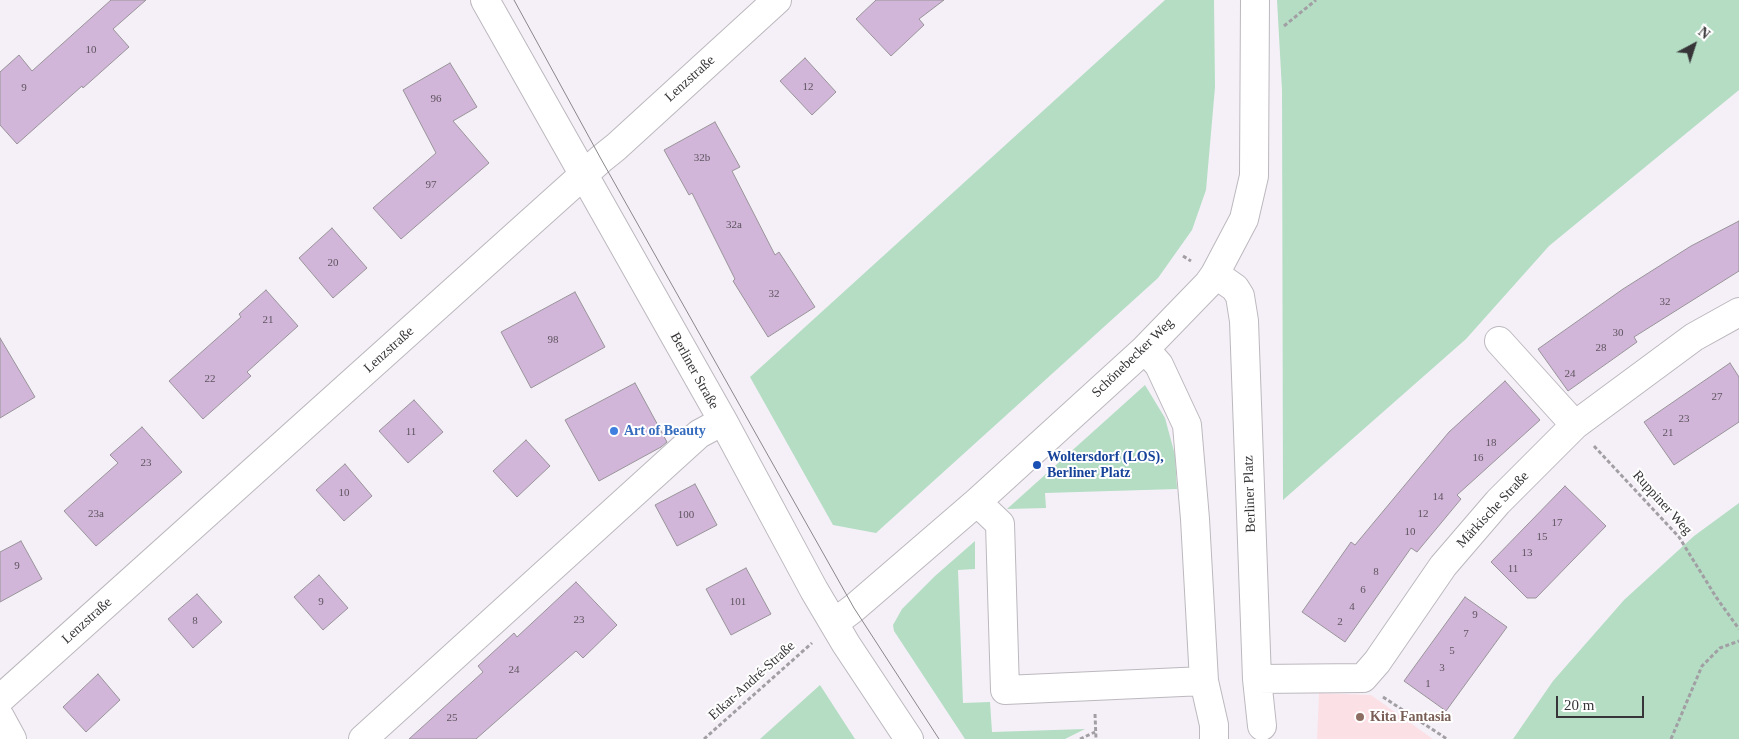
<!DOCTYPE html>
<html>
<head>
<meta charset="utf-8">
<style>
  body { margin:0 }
  #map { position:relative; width:1739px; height:739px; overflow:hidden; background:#f5f0f7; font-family:"Times New Roman",serif }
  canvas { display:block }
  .north { position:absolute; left:1669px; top:20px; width:50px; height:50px; -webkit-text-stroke:4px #fff; paint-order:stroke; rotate:40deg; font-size:14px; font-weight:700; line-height:20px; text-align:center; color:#373538 }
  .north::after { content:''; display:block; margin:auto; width:18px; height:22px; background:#373538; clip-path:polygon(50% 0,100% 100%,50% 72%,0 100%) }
  .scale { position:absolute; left:1556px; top:696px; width:88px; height:22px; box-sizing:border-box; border:2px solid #373538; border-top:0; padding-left:6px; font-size:15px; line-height:18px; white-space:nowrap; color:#373538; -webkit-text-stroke:4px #fff; paint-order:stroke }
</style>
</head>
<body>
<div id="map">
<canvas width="1739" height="739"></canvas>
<div class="north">N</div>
<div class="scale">20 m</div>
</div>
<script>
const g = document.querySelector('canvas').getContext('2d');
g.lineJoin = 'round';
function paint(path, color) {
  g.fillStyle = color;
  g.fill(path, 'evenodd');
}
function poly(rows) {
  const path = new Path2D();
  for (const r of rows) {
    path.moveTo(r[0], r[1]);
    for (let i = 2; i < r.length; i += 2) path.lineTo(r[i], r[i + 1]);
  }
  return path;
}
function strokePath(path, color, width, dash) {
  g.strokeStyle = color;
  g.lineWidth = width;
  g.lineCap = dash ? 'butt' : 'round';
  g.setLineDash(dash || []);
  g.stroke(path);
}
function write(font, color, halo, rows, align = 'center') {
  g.font = font + ' "Times New Roman",serif';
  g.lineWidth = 4;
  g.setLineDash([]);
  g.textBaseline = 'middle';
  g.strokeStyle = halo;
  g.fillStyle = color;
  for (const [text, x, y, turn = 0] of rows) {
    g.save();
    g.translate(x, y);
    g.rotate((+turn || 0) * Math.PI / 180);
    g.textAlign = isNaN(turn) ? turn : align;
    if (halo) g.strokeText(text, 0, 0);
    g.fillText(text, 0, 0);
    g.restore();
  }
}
paint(poly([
  [1319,693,1371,695,1433,739,1317,739]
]), '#fbe1e6');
paint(poly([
  [1165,0,1214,0,1215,87,1206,190,1192,230,1158,278,876,533,833,525,750,377],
  [1277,0,1739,0,1739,90,1549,246,1466,339,1283,500,1282,90],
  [1145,385,1165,418,1175,455,1177,489,1045,493,1046,508,1007,509],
  [1739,503,1739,739,1513,739,1553,681,1624,600,1694,536],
  [975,541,975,569,958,570,963,703,990,702,992,732,1085,729,1065,739,965,739,894,631,893,625,902,609,935,576],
  [820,685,855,739,760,739]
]), '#b4ddc4');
const building = poly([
  [111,0,146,0,113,29,129,47,83,88,82,86,17,144,0,125,0,72,19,55,32,71,111,0],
  [876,0,944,0,919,19,924,25,891,56,856,19,876,0],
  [805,58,836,92,812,115,780,81,805,58],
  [450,63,477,107,453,121,489,163,401,239,373,208,436,153,403,90,450,63],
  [715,122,740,167,732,171,775,255,779,252,815,307,768,337,733,281,735,279,692,193,689,195,664,150,715,122],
  [1739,221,1739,271,1634,337,1637,342,1568,391,1538,349,1623,289,1691,246,1739,221],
  [332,228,367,268,333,298,299,258,332,228],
  [266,290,298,326,247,372,251,376,203,419,169,381,241,317,239,314,266,290],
  [575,292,605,347,531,388,501,332,575,292],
  [0,338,35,397,0,418,0,338],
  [1730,363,1739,377,1739,422,1674,465,1644,422,1730,363],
  [1505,381,1540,420,1457,495,1461,499,1417,552,1411,548,1345,642,1302,612,1351,542,1355,545,1449,432,1505,381],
  [635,383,667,442,661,447,599,481,565,420,635,383],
  [414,400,443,432,408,463,379,431,414,400],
  [142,427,182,472,96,546,64,511,118,463,110,455,142,427],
  [526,440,550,466,517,497,493,471,526,440],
  [345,464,372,496,344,521,316,490,345,464],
  [695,484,717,525,677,546,655,505,695,484],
  [1565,486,1606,526,1536,598,1527,598,1491,562,1565,486],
  [21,541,42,579,0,602,0,552,21,541],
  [746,568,771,614,731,635,706,589,746,568],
  [319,575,348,608,323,630,294,597,319,575],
  [576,582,617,625,583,658,576,651,476,739,409,739,483,672,478,666,514,633,517,637,576,582],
  [197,594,222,622,193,648,168,619,197,594],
  [1465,597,1507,627,1446,711,1404,681,1465,597],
  [98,674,120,700,86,732,63,707,98,674]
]);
paint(building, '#d2b6d9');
strokePath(building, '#989499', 1);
const minor = poly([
  [485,0,723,421,814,590,846,644,909,739],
  [1215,274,1235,288,1240,296,1244,321,1257,679,1262,726],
  [1499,341,1575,425],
  [977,502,1000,524,1005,690,1204,681,1195,519,1187,425,1159,365,1145,349],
  [834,623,854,608,977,502,1145,349,1208,284,1215,274,1244,219,1254,176,1255,0],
  [1257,679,1363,678,1377,662,1443,566,1498,502,1575,425,1694,337,1739,312],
  [1204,681,1214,725,1214,739],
  [0,699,601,159,616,147,777,0],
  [0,717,12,739],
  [363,739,699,434,723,421]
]);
strokePath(minor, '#bcb8be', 30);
strokePath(poly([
  [1284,26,1316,0],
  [1183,256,1191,261],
  [1594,446,1679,537,1716,597,1739,629],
  [1383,697,1447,739],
  [1095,714,1096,739],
  [704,739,812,643],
  [1080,739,1095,732],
  [1671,739,1702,666,1720,648,1739,641]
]), '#a29fa4', 3, [4, 2.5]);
strokePath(minor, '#fff', 28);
strokePath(poly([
  [514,0,601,159,854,608,939,739]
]), '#8a868b', 1);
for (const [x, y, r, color] of [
  [614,431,5,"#3f7fe0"],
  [1037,465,5,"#1a4fb4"],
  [1360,717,5,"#8d6e63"]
]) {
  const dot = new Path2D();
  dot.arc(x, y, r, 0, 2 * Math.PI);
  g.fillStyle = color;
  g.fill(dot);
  strokePath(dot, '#fff', 2);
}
write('11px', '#5e5560', null, [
  ["10",91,50],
  ["12",808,87],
  ["9",24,88],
  ["96",436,99],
  ["32b",702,158],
  ["97",431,185],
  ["32a",734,225],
  ["20",333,263],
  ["32",774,294],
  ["32",1665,302],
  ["21",268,320],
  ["30",1618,333],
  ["98",553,340],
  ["28",1601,348],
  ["24",1570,374],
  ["22",210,379],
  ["27",1717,397],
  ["23",1684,419],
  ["11",411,432],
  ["21",1668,433],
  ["18",1491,443],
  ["16",1478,458],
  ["23",146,463],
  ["10",344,493],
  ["14",1438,497],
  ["23a",96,514],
  ["12",1423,514],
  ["100",686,515],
  ["17",1557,523],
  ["10",1410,532],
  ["15",1542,537],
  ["13",1527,553],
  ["9",17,566],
  ["11",1513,569],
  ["8",1376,572],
  ["6",1363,590],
  ["9",321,602],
  ["101",738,602],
  ["4",1352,607],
  ["9",1475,615],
  ["23",579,620],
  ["8",195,621],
  ["2",1340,622],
  ["7",1466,634],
  ["5",1452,651],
  ["3",1442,668],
  ["24",514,670],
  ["1",1428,684],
  ["25",452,718]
]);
write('14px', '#373538', '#fff', [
  ["Lenzstraße",690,79,-42],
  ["Lenzstraße",389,350,-42],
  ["Schönebecker Weg",1133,358,-44],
  ["Berliner Straße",694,371,61],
  ["Berliner Platz",1250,494,-92],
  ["Ruppiner Weg",1662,503,48],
  ["Märkische Straße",1493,510,-47],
  ["Lenzstraße",87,621,-42],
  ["Etkar-André-Straße",752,681,-42]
]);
write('bold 14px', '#366cbe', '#fff', [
  ["Art of Beauty",624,431]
], 'left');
write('bold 14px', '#164399', '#fff', [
  ["Woltersdorf (LOS),",1047,457],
  ["Berliner Platz",1047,473]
], 'left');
write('bold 14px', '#785e54', '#fff', [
  ["Kita Fantasia",1370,717]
], 'left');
</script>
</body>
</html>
